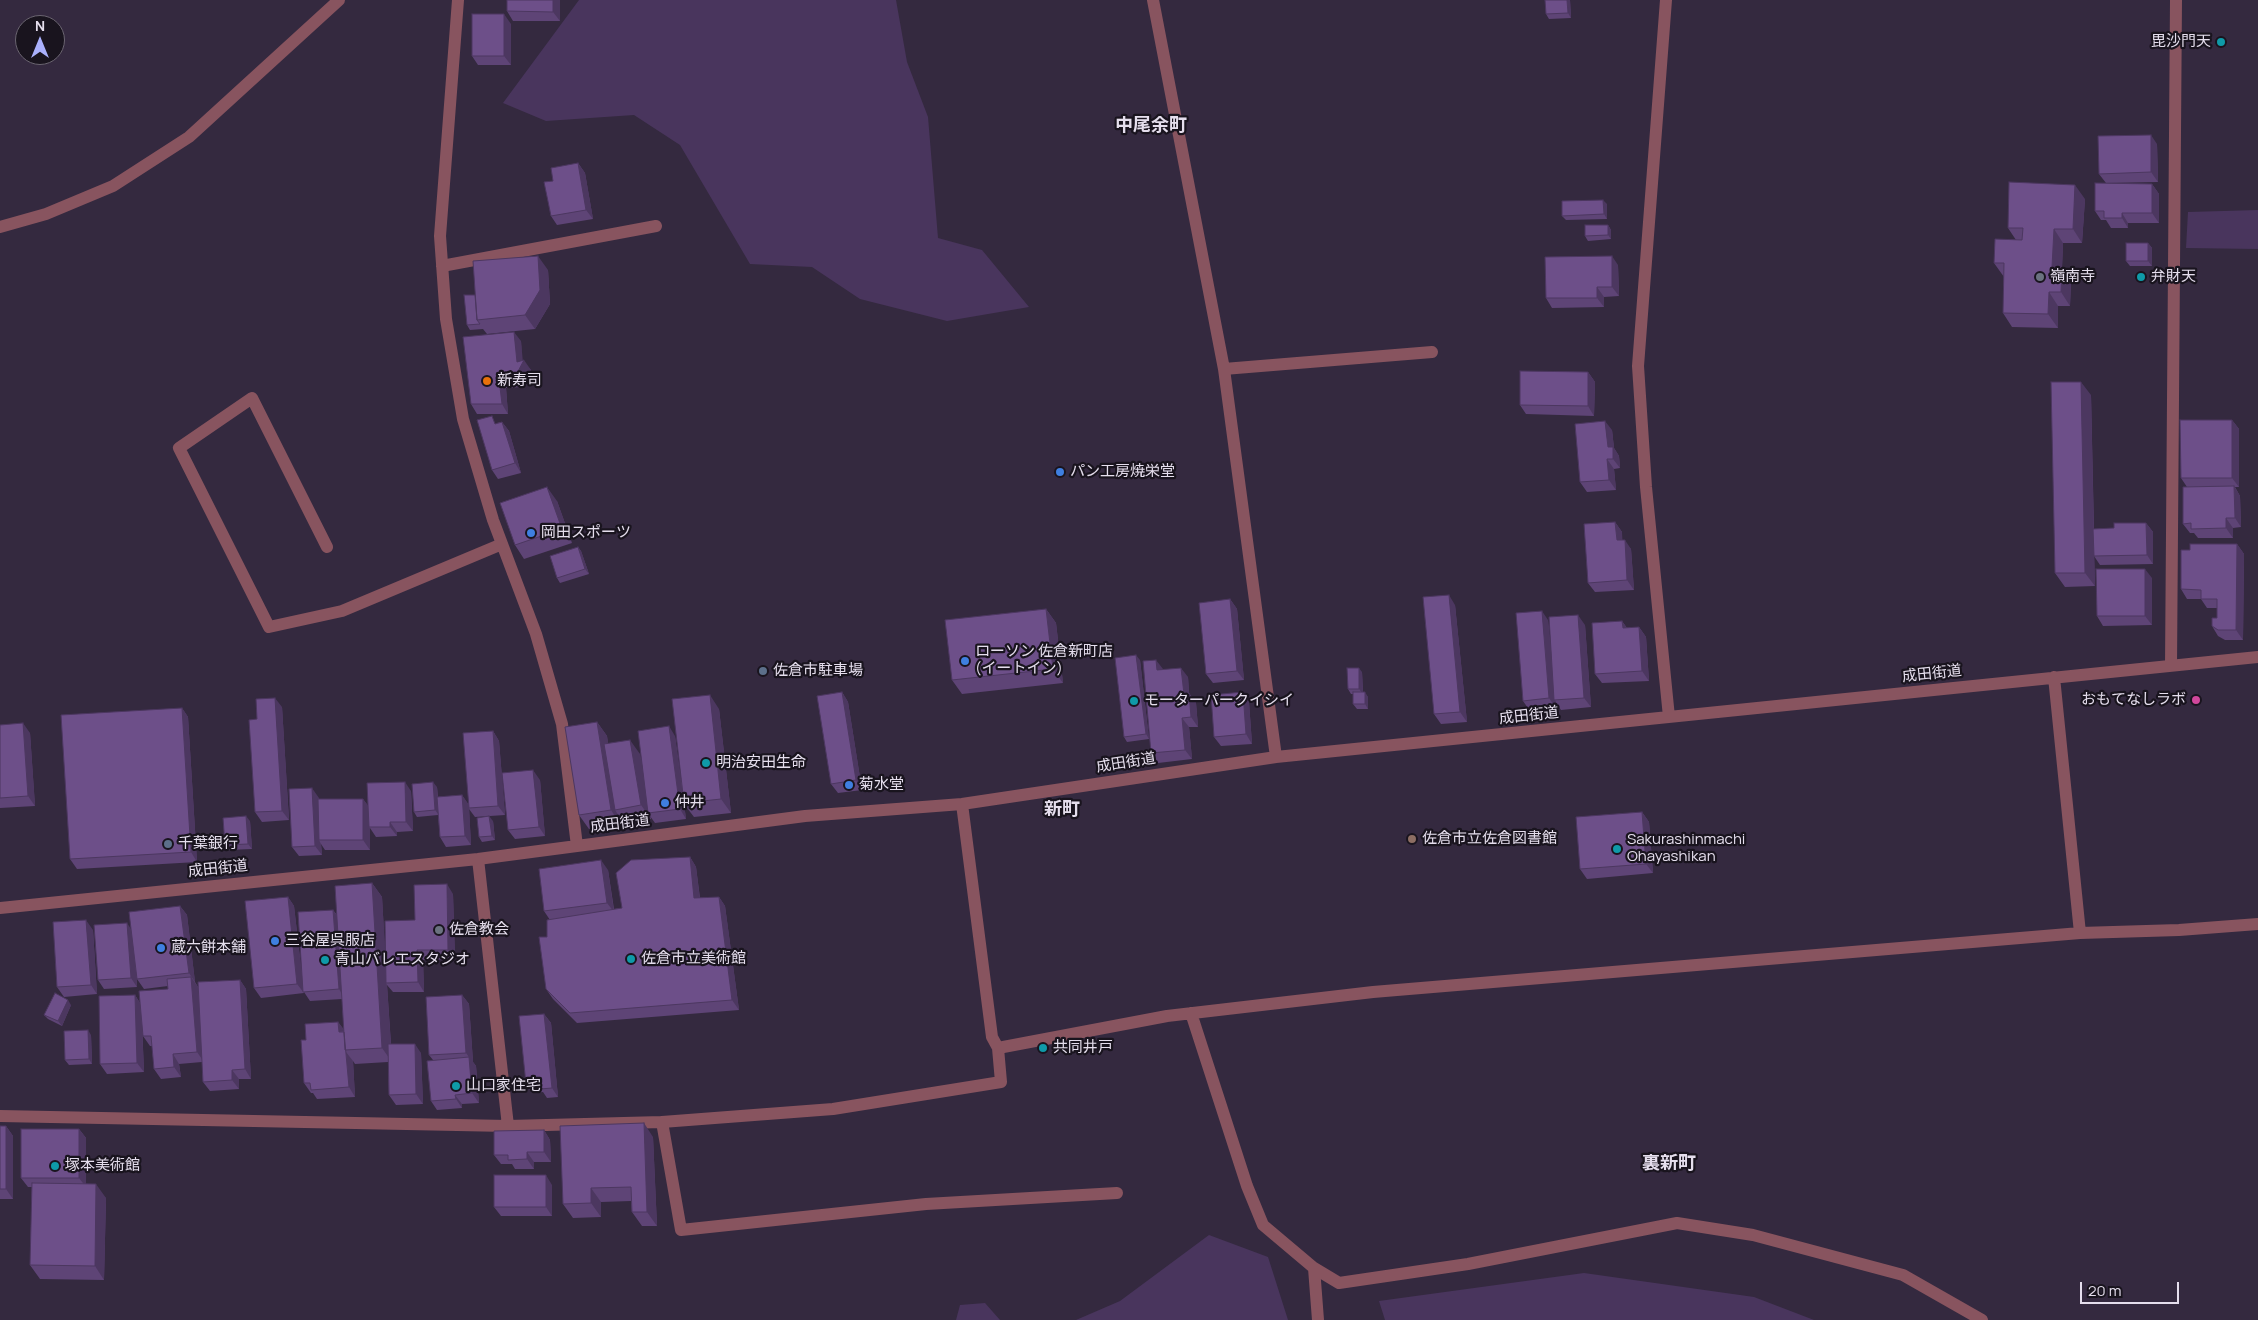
<!DOCTYPE html>
<html>
<head>
<meta charset="utf-8">
<style>
  body { margin:0 }
  #map { position:relative; width:2258px; height:1320px; overflow:hidden; background:#34293f; font-family:Manrope,sans-serif }
  canvas { display:block }
  .north { position:absolute; left:15px; top:15px; width:50px; height:50px; box-sizing:border-box; background:#19141e; border:1px solid #6b6571; border-radius:50%; rotate:0deg; font-size:14px; font-weight:700; line-height:20px; text-align:center; color:#e5deed }
  .north::after { content:''; display:block; margin:auto; width:18px; height:22px; background:#aab0fc; clip-path:polygon(50% 0,100% 100%,50% 72%,0 100%) }
  .scale { position:absolute; left:2080px; top:1282px; width:99px; height:22px; box-sizing:border-box; border:2px solid #e5deed; border-top:0; padding-left:6px; font-size:15px; line-height:18px; white-space:nowrap; color:#e5deed; -webkit-text-stroke:4px #19141e; paint-order:stroke }
</style>
</head>
<body>
<div id="map">
<canvas width="2258" height="1320"></canvas>
<div class="north">N</div>
<div class="scale">20 m</div>
</div>
<script>
const g = document.querySelector('canvas').getContext('2d');
g.lineJoin = 'round';
function paint(path, color) {
  g.fillStyle = color;
  g.fill(path, 'evenodd');
}
function poly(rows) {
  const path = new Path2D();
  for (const r of rows) {
    path.moveTo(r[0], r[1]);
    for (let i = 2; i < r.length; i += 2) path.lineTo(r[i], r[i + 1]);
  }
  return path;
}
function strokePath(path, color, width, dash) {
  g.strokeStyle = color;
  g.lineWidth = width;
  g.lineCap = dash ? 'butt' : 'round';
  g.setLineDash(dash || []);
  g.stroke(path);
}
function write(font, color, halo, rows, align = 'center') {
  g.font = font + ' Manrope,"Noto Sans JP",sans-serif';
  g.lineWidth = 4.5;
  g.setLineDash([]);
  g.textBaseline = 'middle';
  g.strokeStyle = halo;
  g.fillStyle = color;
  for (const [text, x, y, turn = 0] of rows) {
    g.save();
    g.translate(x, y);
    g.rotate((+turn || 0) * Math.PI / 180);
    g.textAlign = isNaN(turn) ? turn : align;
    if (halo) g.strokeText(text, 0, 0);
    g.fillText(text, 0, 0);
    g.restore();
  }
}
paint(poly([
  [579,0,896,0,907,62,928,117,938,238,982,250,1029,307,947,321,860,299,812,267,750,264,680,145,634,115,546,121,503,103],
  [2258,210,2258,249,2186,248,2188,212],
  [1209,1235,1268,1257,1288,1320,1076,1320,1120,1301],
  [1584,1273,1754,1297,1814,1320,1385,1320,1379,1301],
  [985,1303,1000,1320,956,1320,960,1305]
]), '#49355d');
strokePath(poly([
  [458,0,440,236,446,319,463,419,493,520,536,634,562,724,577,846],
  [1153,0,1224,369,1276,757],
  [1666,0,1638,366,1646,487,1669,717],
  [0,227,46,214,113,186,189,137,339,0],
  [442,266,656,226],
  [1224,369,1432,352],
  [327,547,252,398,179,448,269,627,342,611,502,544],
  [2171,665,2176,0],
  [2054,677,2080,933],
  [478,859,508,1126],
  [0,908,478,859,805,816,962,804,1276,757,2258,657],
  [1191,1013,1247,1186,1263,1225,1314,1268,1339,1283,1468,1264,1677,1223,1753,1235,1903,1275,1982,1320],
  [998,1048,1167,1016,1373,992,2080,933,2179,930,2258,924],
  [0,1116,508,1126,662,1122,833,1109,1001,1082,998,1048,992,1037,962,804],
  [662,1122,681,1230,926,1204,1117,1193],
  [1314,1268,1318,1320]
]), '#88545f', 12);
paint(poly([
  [560,0,560,21,513,21,507,11],
  [1570,0,1571,18,1549,19,1546,14],
  [511,24,511,65,478,65,472,56],
  [2157,144,2158,182,2106,183,2099,174],
  [578,163,585,173,593,219,557,225,551,216,553,181],
  [2152,184,2159,194,2159,223,2128,223,2128,228,2111,228,2106,220,2101,220,2095,211],
  [2085,199,2082,243,2063,243,2062,268,2071,281,2070,306,2058,306,2058,328,2012,327,2003,313,2004,277,1994,263,2016,240,2008,228],
  [1607,204,1607,219,1566,220,1562,216],
  [1608,225,1611,230,1611,239,1588,241,1585,236],
  [2148,243,2152,248,2152,266,2130,266,2126,261],
  [1618,265,1619,296,1604,297,1604,307,1552,308,1546,298],
  [548,270,550,304,535,329,487,334,483,329,470,330,467,325,475,295],
  [521,341,522,361,531,370,522,387,506,388,508,414,477,414,471,404],
  [1588,372,1595,382,1594,416,1526,414,1520,405],
  [2091,395,2094,529,2114,528,2146,523,2153,532,2153,564,2100,565,2094,556,2095,586,2065,587,2055,573],
  [2232,420,2239,429,2239,487,2235,487,2240,496,2241,527,2233,528,2233,538,2198,538,2194,533,2190,533,2183,524,2187,487,2181,478],
  [502,422,509,431,521,473,498,479,492,470,497,423],
  [1612,430,1614,448,1619,456,1620,468,1614,469,1616,490,1587,492,1580,482],
  [557,501,572,543,524,559,515,545],
  [1615,522,1622,532,1622,540,1631,549,1634,590,1595,592,1588,583],
  [2237,544,2244,554,2243,640,2225,640,2218,636,2212,626,2217,618,2217,608,2207,608,2201,599,2187,599,2181,589,2190,550],
  [578,547,581,551,589,574,560,583,557,578],
  [2152,578,2152,625,2103,626,2097,616],
  [1230,599,1237,609,1244,680,1213,683,1206,674],
  [1455,605,1467,722,1441,724,1434,714],
  [1046,609,1056,623,1063,683,962,694,952,680],
  [1548,620,1552,662,1585,625,1591,707,1561,710,1555,701,1556,708,1530,711,1523,701],
  [1622,621,1627,628,1639,627,1646,637,1649,681,1602,683,1595,674],
  [1140,660,1149,739,1127,742,1124,737],
  [1163,669,1188,677,1189,693,1196,703,1198,727,1189,727,1192,759,1158,763,1151,753],
  [1362,672,1363,692,1368,697,1368,709,1357,709,1353,704,1353,694,1351,694,1348,689],
  [842,692,848,702,862,790,838,793,831,784],
  [1243,692,1249,702,1252,744,1221,746,1214,737],
  [282,707,289,820,262,822,255,812],
  [182,708,188,717,197,862,77,869,70,859],
  [719,709,731,813,694,817,684,804,686,819,655,823,650,816,651,819,624,823,619,816,620,824,589,829,579,815,597,722,607,736,608,744,640,754,644,777,675,736,681,780],
  [0,725,30,733,35,806,0,808],
  [493,731,499,741,505,815,475,817,469,809,471,845,446,847,440,837,438,815,417,817,414,812,437,787,438,797,462,795,468,804],
  [540,780,545,836,515,839,508,830],
  [411,791,413,831,397,832,397,836,376,837,370,828,370,850,325,850,321,844,322,855,299,856,292,847,319,798,319,799,363,799,368,806],
  [1642,812,1649,822,1653,873,1587,879,1580,869],
  [250,821,252,849,228,850,225,845],
  [493,821,495,840,482,842,479,837],
  [690,857,696,867,700,898,719,897,725,906,739,1010,577,1023,553,999,546,989,547,937,550,920,544,911,608,870,614,909,622,908],
  [372,883,382,897,385,951,415,920,453,894,455,959,423,960,424,992,393,992,387,985,391,1044,421,1053,423,1104,396,1105,389,1095,388,1062,355,1064,353,1061,355,1097,317,1099,313,1093,311,1093,304,1083,306,1040,338,1022,344,1030,342,999,310,1001,304,992,304,993,261,998,254,988,288,897,294,906,303,984,333,910,337,915],
  [180,906,187,915,195,982,198,987,240,980,246,989,251,1079,239,1079,239,1089,210,1091,203,1082,202,1062,179,1064,181,1077,161,1079,154,1069,152,1046,150,1046,143,1036,142,1022,144,1072,107,1074,100,1064,135,995,140,1003,168,989,168,986,144,989,137,979,136,968,137,987,104,989,98,980,131,929],
  [93,930,97,994,64,997,57,987],
  [462,995,469,1004,473,1062,476,1066,479,1103,462,1104,462,1108,437,1110,431,1101,433,1060,429,1055],
  [71,1005,62,1026,48,1019,44,1015],
  [544,1014,551,1023,558,1097,547,1098,543,1092,532,1093,526,1084],
  [91,1035,92,1064,69,1065,65,1060],
  [0,1126,6,1126,13,1136,13,1199,0,1199],
  [79,1129,86,1138,86,1184,106,1198,104,1280,40,1279,30,1265,32,1187,28,1187,21,1178],
  [544,1130,550,1140,551,1162,534,1162,534,1169,515,1169,512,1164,501,1164,494,1155],
  [653,1137,657,1226,642,1226,632,1212,631,1201,601,1202,601,1217,573,1218,563,1204],
  [552,1185,552,1216,501,1216,494,1207]
]), '#5e4476');
paint(poly([
  [553,0,560,0,560,21,553,12],
  [1567,0,1570,0,1571,18,1568,13],
  [504,14,511,24,511,65,504,56],
  [2151,135,2157,144,2158,182,2151,172],
  [578,163,585,173,593,219,586,210],
  [2152,184,2159,194,2159,223,2152,213],
  [2075,185,2085,199,2082,243,2073,229],
  [1603,200,1607,204,1607,219,1604,214],
  [2122,213,2128,223,2128,228,2122,218],
  [1608,225,1611,230,1611,239,1608,235],
  [2054,229,2063,243,2062,268,2071,281,2070,306,2061,292,2052,267],
  [2148,243,2152,248,2152,266,2148,261],
  [538,256,548,270,550,304,535,329,525,315],
  [1612,256,1618,265,1619,296,1612,287],
  [1597,287,1604,297,1604,307,1597,298],
  [2049,292,2058,306,2058,328,2048,314],
  [514,332,521,341,523,363,524,360,531,370,522,387,515,377,517,362],
  [1588,372,1595,382,1594,416,1588,406],
  [499,379,506,388,508,414,502,404],
  [2081,382,2091,395,2095,586,2085,573],
  [2232,420,2239,429,2239,487,2232,478],
  [1605,421,1612,430,1614,448,1619,456,1620,468,1613,459,1608,447],
  [502,422,509,431,521,473,515,463],
  [1607,459,1614,469,1616,490,1609,480],
  [2234,486,2240,496,2241,527,2235,518],
  [547,487,557,501,572,543,562,529],
  [2226,518,2233,528,2233,538,2226,528],
  [1615,522,1622,532,1623,550,1617,540],
  [2146,523,2153,532,2153,564,2147,555],
  [1625,540,1631,549,1634,590,1627,580],
  [2237,544,2244,554,2243,640,2236,630],
  [578,547,581,551,589,574,585,569],
  [2145,569,2152,578,2152,625,2145,616],
  [1449,595,1455,605,1467,722,1460,712],
  [1230,599,1237,609,1244,680,1237,671],
  [1046,609,1056,623,1063,683,1053,669],
  [1542,611,1548,620,1556,708,1549,698],
  [1578,615,1585,625,1591,707,1584,698],
  [1622,621,1629,631,1623,628],
  [1639,627,1646,637,1649,681,1642,671],
  [1136,655,1140,660,1149,739,1146,734],
  [1156,660,1163,669,1157,670],
  [1181,668,1188,677,1189,693,1196,703,1198,727,1191,717,1184,694],
  [1359,668,1362,672,1363,694,1359,689],
  [842,692,848,702,862,790,856,780],
  [1243,692,1249,702,1252,744,1246,734],
  [1365,692,1368,697,1368,709,1365,704],
  [710,695,719,709,731,813,721,799],
  [275,698,282,707,289,820,282,811],
  [182,708,188,717,197,862,191,852],
  [1182,718,1189,727,1192,759,1185,750],
  [597,722,607,736,618,809,615,810,619,816,620,824,611,810],
  [23,723,30,733,35,806,28,796],
  [669,726,675,736,686,819,680,809],
  [493,731,499,741,505,815,498,806],
  [630,740,640,754,650,813,648,813,650,816,651,819,641,805],
  [533,770,540,780,545,836,539,827],
  [405,782,411,791,413,831,406,822],
  [433,782,437,787,439,815,435,810],
  [312,788,319,798,321,840,319,840,321,844,322,855,315,846],
  [462,795,469,805,471,845,465,836],
  [363,799,370,808,369,827,370,828,370,850,363,840],
  [1642,812,1649,822,1653,873,1646,864],
  [246,816,250,821,252,849,248,844],
  [489,816,493,821,495,840,492,836],
  [390,822,397,832,397,836,390,827],
  [690,857,696,867,701,908,694,898],
  [601,860,608,870,614,912,607,903],
  [372,883,382,897,387,982,386,983,387,985,392,1062,382,1048],
  [447,884,453,894,455,959,448,950],
  [288,897,294,906,304,993,297,984],
  [719,897,725,906,739,1010,732,1000],
  [180,906,187,915,195,982,189,973],
  [333,910,340,920,345,999,339,989],
  [86,920,93,930,97,994,91,985],
  [127,923,133,932,137,987,131,978],
  [417,950,423,960,424,992,418,982],
  [191,977,198,987,204,1062,197,1052],
  [240,980,246,989,251,1079,245,1069],
  [135,995,141,1005,144,1072,137,1063],
  [462,995,469,1004,473,1062,476,1066,479,1103,472,1093,469,1057,466,1053],
  [68,1000,71,1005,62,1026,58,1021],
  [544,1014,551,1023,558,1097,552,1088],
  [338,1022,345,1031,339,1032],
  [88,1030,91,1035,92,1064,89,1059],
  [415,1044,421,1053,423,1104,416,1094],
  [346,1052,353,1061,355,1097,349,1087],
  [173,1054,179,1064,181,1077,174,1067],
  [232,1070,239,1079,239,1089,232,1080],
  [455,1095,462,1104,462,1108,456,1099],
  [644,1123,653,1137,657,1226,647,1212],
  [6,1126,13,1136,13,1199,6,1189],
  [79,1129,86,1138,86,1187,79,1178],
  [544,1130,550,1140,551,1162,544,1152],
  [527,1152,534,1162,534,1169,527,1159],
  [546,1175,552,1185,552,1216,546,1207],
  [96,1184,106,1198,104,1280,95,1266],
  [591,1188,601,1202,601,1217,591,1203]
]), '#4c3760');
const building = poly([
  [507,0,553,0,553,12,507,11,507,0],
  [1545,0,1567,0,1568,13,1546,14,1545,0],
  [472,14,504,14,504,56,472,56,472,14],
  [2151,135,2151,172,2099,174,2098,136,2151,135],
  [578,163,586,210,551,216,544,182,553,181,551,168,578,163],
  [2009,182,2075,185,2073,229,2054,229,2052,267,2062,267,2061,292,2049,292,2048,314,2003,313,2004,263,1994,263,1995,239,2022,240,2023,228,2008,228,2009,182],
  [2095,183,2152,184,2152,213,2122,213,2122,218,2104,218,2104,211,2095,211,2095,183],
  [1603,200,1604,214,1562,216,1562,201,1603,200],
  [1585,225,1608,225,1608,235,1585,236,1585,225],
  [2126,243,2148,243,2148,261,2126,261,2126,243],
  [538,256,540,290,525,315,477,320,473,261,538,256],
  [1612,256,1612,287,1597,287,1597,298,1546,298,1545,257,1612,256],
  [464,295,475,295,477,320,480,324,467,325,464,295],
  [514,332,517,362,524,360,515,377,499,379,502,404,471,404,463,337,514,332],
  [1520,371,1588,372,1588,406,1520,405,1520,371],
  [2051,382,2081,382,2085,573,2055,573,2051,382],
  [492,416,495,424,502,422,515,463,492,470,477,420,492,416],
  [2180,420,2232,420,2232,478,2181,478,2180,420],
  [1605,421,1608,447,1613,447,1613,459,1607,459,1609,480,1580,482,1575,424,1605,421],
  [2234,486,2235,518,2226,518,2226,528,2191,529,2191,523,2183,524,2183,487,2234,486],
  [547,487,562,529,515,545,500,503,547,487],
  [1615,522,1617,540,1625,540,1627,580,1588,583,1584,524,1615,522],
  [2114,523,2146,523,2147,555,2094,556,2093,529,2114,528,2114,523],
  [2190,544,2237,544,2236,630,2218,630,2212,626,2212,618,2217,618,2217,599,2201,599,2201,590,2181,589,2181,550,2190,550,2190,544],
  [578,547,585,569,557,578,550,556,578,547],
  [2096,569,2145,569,2145,616,2097,616,2096,569],
  [1449,595,1460,712,1434,714,1423,597,1449,595],
  [1230,599,1237,671,1206,674,1199,603,1230,599],
  [1046,609,1053,669,952,680,945,620,1046,609],
  [1542,611,1549,698,1523,701,1516,613,1542,611],
  [1578,615,1584,698,1554,700,1549,617,1578,615],
  [1622,621,1623,628,1639,627,1642,671,1595,674,1592,623,1622,621],
  [1136,655,1146,734,1124,737,1115,658,1136,655],
  [1156,660,1157,670,1181,668,1184,694,1189,693,1191,717,1182,718,1185,750,1151,753,1143,661,1156,660],
  [1347,668,1359,668,1359,689,1348,689,1347,668],
  [842,692,856,780,831,784,817,696,842,692],
  [1243,692,1246,734,1214,737,1211,695,1243,692],
  [1353,692,1365,692,1365,704,1353,704,1353,692],
  [710,695,721,799,684,803,672,699,710,695],
  [275,698,282,811,255,812,249,720,257,719,256,699,275,698],
  [182,708,191,852,70,859,61,715,182,708],
  [597,722,611,810,579,815,565,727,597,722],
  [23,723,28,796,0,798,0,725,23,723],
  [669,726,680,809,648,813,638,731,669,726],
  [493,731,498,806,469,808,463,733,493,731],
  [630,740,641,805,615,810,604,744,630,740],
  [533,770,539,827,508,830,502,773,533,770],
  [405,782,406,822,390,822,390,827,369,827,367,783,405,782],
  [433,782,435,810,414,812,412,784,433,782],
  [312,788,315,846,292,847,289,789,312,788],
  [462,795,465,836,440,837,437,797,462,795],
  [318,799,363,799,363,840,319,840,318,799],
  [1642,812,1646,864,1580,869,1576,817,1642,812],
  [246,816,248,844,225,845,223,818,246,816],
  [489,816,492,836,479,837,477,818,489,816],
  [690,857,694,898,719,897,732,1000,570,1013,546,989,539,937,547,937,547,920,622,908,616,873,631,860,690,857],
  [601,860,607,903,544,911,539,869,601,860],
  [372,883,382,1048,345,1050,335,886,372,883],
  [447,884,448,950,417,950,418,982,386,983,385,921,415,920,414,885,447,884],
  [288,897,297,984,254,988,245,901,288,897],
  [180,906,189,973,137,979,129,912,180,906],
  [333,910,339,989,303,992,298,912,333,910],
  [86,920,91,985,57,987,53,922,86,920],
  [127,923,131,978,98,980,94,925,127,923],
  [191,977,197,1052,173,1054,174,1067,154,1069,151,1036,143,1036,139,991,168,989,167,979,191,977],
  [240,980,245,1069,232,1070,232,1080,203,1082,198,982,240,980],
  [55,993,68,1000,58,1021,44,1015,55,993],
  [135,995,137,1063,100,1064,99,996,135,995],
  [462,995,466,1053,429,1055,426,997,462,995],
  [544,1014,552,1088,540,1089,540,1082,526,1084,519,1016,544,1014],
  [338,1022,339,1032,344,1032,349,1087,311,1090,310,1083,304,1083,301,1040,306,1040,305,1024,338,1022],
  [88,1030,89,1059,65,1060,64,1031,88,1030],
  [388,1044,415,1044,416,1094,389,1095,388,1044],
  [469,1057,472,1093,455,1095,456,1099,431,1101,427,1061,469,1057],
  [644,1123,647,1212,632,1212,631,1187,591,1188,591,1203,563,1204,560,1126,644,1123],
  [0,1126,6,1126,6,1189,0,1189,0,1126],
  [21,1129,79,1129,79,1178,21,1178,21,1129],
  [544,1130,544,1152,527,1152,527,1159,508,1160,508,1155,494,1155,494,1131,544,1130],
  [494,1175,546,1175,546,1207,494,1207,494,1175],
  [32,1183,96,1184,95,1266,30,1265,32,1183]
]);
paint(building, '#6d4f89');
strokePath(building, '#4c3760', 1);
for (const [x, y, r, color] of [
  [2221,42,5,"#0f9aa8"],
  [2040,277,5,"#6b7280"],
  [2141,277,5,"#0f9aa8"],
  [487,381,5,"#e8710a"],
  [1060,472,5,"#3f7fe0"],
  [531,533,5,"#3f7fe0"],
  [965,661,5,"#3f7fe0"],
  [763,671,5,"#5c6f8a"],
  [2196,700,5,"#d1479c"],
  [1134,701,5,"#0f9aa8"],
  [706,763,5,"#0f9aa8"],
  [849,785,5,"#3f7fe0"],
  [665,803,5,"#3f7fe0"],
  [1412,839,5,"#8d6e63"],
  [168,844,5,"#5c6f8a"],
  [1617,849,5,"#0f9aa8"],
  [439,930,5,"#6b7280"],
  [275,941,5,"#3f7fe0"],
  [161,948,5,"#3f7fe0"],
  [631,959,5,"#0f9aa8"],
  [325,960,5,"#0f9aa8"],
  [1043,1048,5,"#0f9aa8"],
  [456,1086,5,"#0f9aa8"],
  [55,1166,5,"#0f9aa8"]
]) {
  const dot = new Path2D();
  dot.arc(x, y, r, 0, 2 * Math.PI);
  g.fillStyle = color;
  g.fill(dot);
  strokePath(dot, '#19141e', 2);
}
write('15px', '#e5deed', '#19141e', [
  ["毘沙門天",2211,42,"right"],
  ["嶺南寺",2050,277],
  ["弁財天",2151,277],
  ["新寿司",497,381],
  ["パン工房焼栄堂",1070,472],
  ["岡田スポーツ",541,533],
  ["ローソン 佐倉新町店",975,652],
  ["(イートイン)",975,669],
  ["佐倉市駐車場",773,671],
  ["おもてなしラボ",2186,700,"right"],
  ["モーターパークイシイ",1144,701],
  ["明治安田生命",716,763],
  ["菊水堂",859,785],
  ["仲井",675,803],
  ["佐倉市立佐倉図書館",1422,839],
  ["Sakurashinmachi",1627,840],
  ["Ohayashikan",1627,857],
  ["千葉銀行",178,844],
  ["佐倉教会",449,930],
  ["三谷屋呉服店",285,941],
  ["蔵六餅本舗",171,948],
  ["佐倉市立美術館",641,959],
  ["青山バレエスタジオ",335,960],
  ["共同井戸",1053,1048],
  ["山口家住宅",466,1086],
  ["塚本美術館",65,1166]
], 'left');
write('15px', '#e5deed', '#19141e', [
  ["成田街道",1932,674,-6],
  ["成田街道",1529,716,-6],
  ["成田街道",1126,763,-9],
  ["成田街道",620,824,-7],
  ["成田街道",218,869,-6]
]);
write('bold 18px', '#e5deed', '#19141e', [
  ["中尾余町",1151,126],
  ["新町",1062,810],
  ["裏新町",1669,1164]
]);
</script>
</body>
</html>
